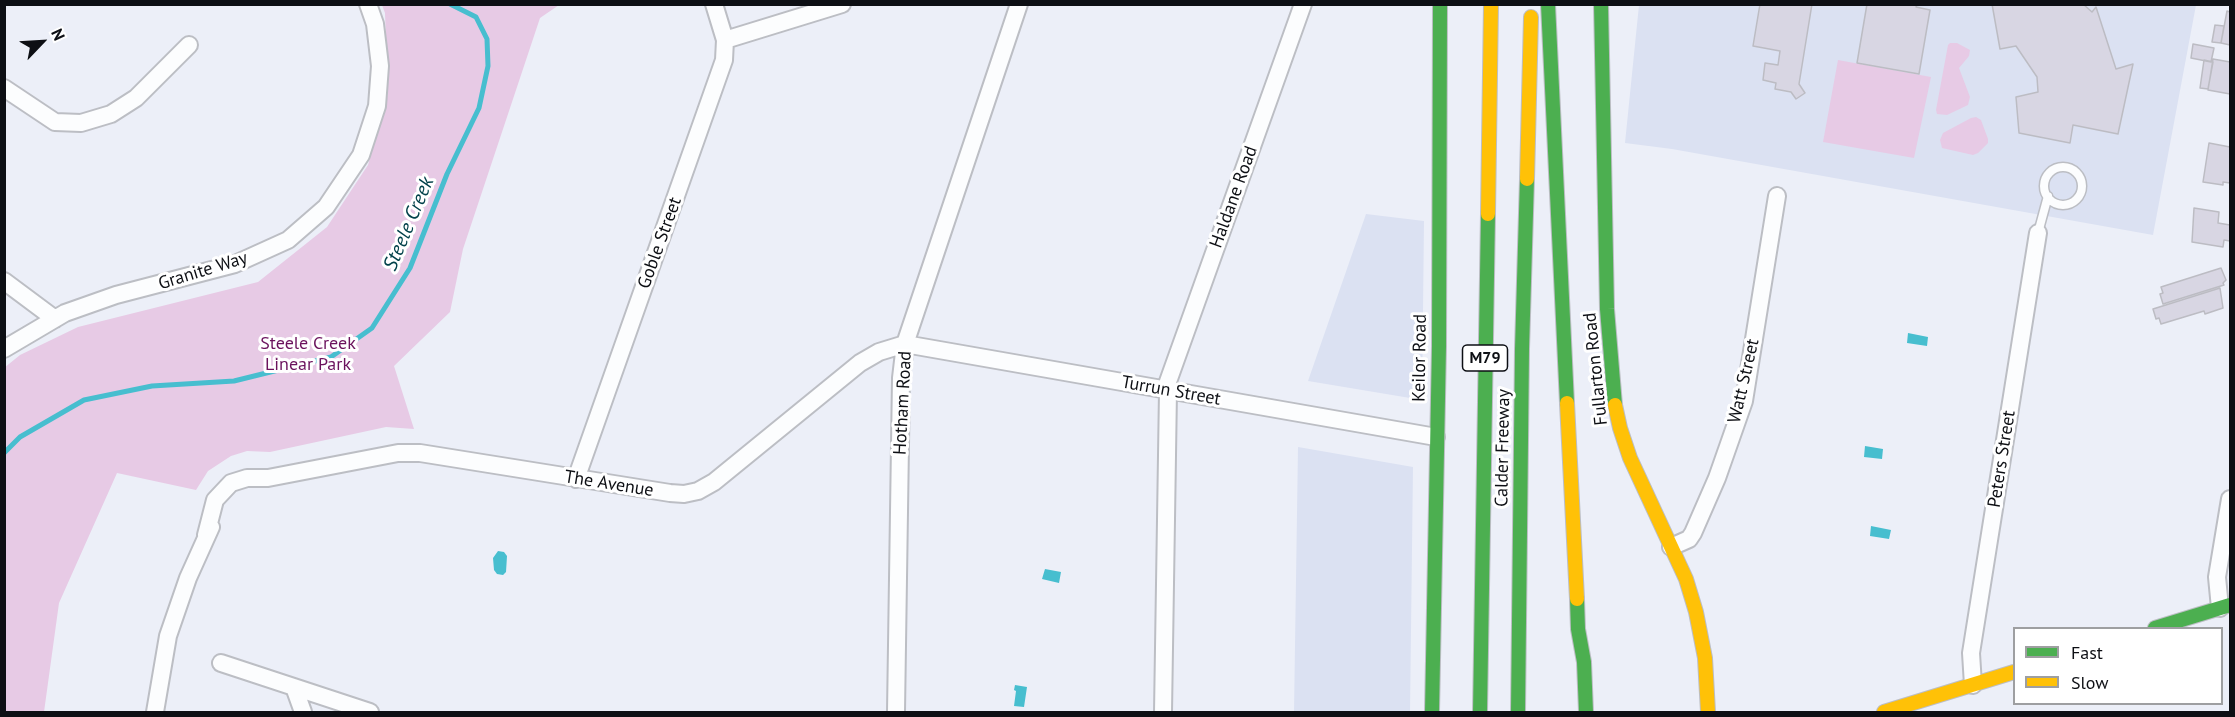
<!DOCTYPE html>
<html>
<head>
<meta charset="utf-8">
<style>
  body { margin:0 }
  #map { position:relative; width:2235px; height:717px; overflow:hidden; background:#eceff8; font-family:"PT Sans",sans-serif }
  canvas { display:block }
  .frame { position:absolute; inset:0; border:6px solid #0d0f14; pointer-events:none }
  .legend { position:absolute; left:2013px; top:627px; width:210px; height:78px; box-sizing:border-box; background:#fff; border:2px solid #9e9fa1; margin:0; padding:8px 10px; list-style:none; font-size:18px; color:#0d0f14 }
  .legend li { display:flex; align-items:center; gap:12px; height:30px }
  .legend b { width:30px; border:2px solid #9e9fa1 }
  .north { position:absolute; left:12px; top:12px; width:60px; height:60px; -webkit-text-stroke:4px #fff; paint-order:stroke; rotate:65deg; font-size:16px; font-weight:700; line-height:24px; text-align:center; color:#0d0f14 }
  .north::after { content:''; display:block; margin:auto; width:21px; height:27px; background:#0d0f14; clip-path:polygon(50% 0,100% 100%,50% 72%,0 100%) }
</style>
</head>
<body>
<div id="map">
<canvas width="2235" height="717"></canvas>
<div class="frame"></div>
<ul class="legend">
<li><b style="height:8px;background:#4caf50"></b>Fast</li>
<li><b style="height:8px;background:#ffc107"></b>Slow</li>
</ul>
<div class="north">N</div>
</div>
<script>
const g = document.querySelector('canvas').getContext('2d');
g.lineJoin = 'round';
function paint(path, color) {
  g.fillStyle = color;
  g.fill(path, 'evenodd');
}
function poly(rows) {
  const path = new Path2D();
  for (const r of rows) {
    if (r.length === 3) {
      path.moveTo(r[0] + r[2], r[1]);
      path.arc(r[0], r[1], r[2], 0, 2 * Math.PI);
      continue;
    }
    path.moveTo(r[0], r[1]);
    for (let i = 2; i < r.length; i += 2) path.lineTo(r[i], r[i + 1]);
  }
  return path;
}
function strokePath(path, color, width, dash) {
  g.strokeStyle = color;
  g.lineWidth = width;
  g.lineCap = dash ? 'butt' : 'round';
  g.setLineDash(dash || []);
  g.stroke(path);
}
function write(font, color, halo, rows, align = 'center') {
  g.font = font + ' "PT Sans",sans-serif';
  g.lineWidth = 6;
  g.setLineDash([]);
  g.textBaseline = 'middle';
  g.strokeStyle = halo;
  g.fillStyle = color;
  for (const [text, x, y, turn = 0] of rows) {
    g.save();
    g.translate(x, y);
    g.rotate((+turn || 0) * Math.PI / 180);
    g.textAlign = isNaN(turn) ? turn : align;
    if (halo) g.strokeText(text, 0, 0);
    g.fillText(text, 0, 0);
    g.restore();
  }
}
paint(poly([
  [1639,5,2196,5,2153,235,1672,149,1625,143],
  [1366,214,1424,221,1422,400,1308,381],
  [1298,447,1413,467,1410,712,1294,712]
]), '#dbe1f2');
paint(poly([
  [382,5,559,5,540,18,463,249,450,312,394,366,414,429,386,427,270,452,247,451,231,456,208,471,196,490,117,473,59,603,44,712,5,712,4,368,20,355,78,327,258,282,327,227,368,165,388,93,385,13],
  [1950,43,1957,43,1970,50,1969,56,1959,68,1970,97,1968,105,1947,115,1937,114,1936,110,1948,45],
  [1838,60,1931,77,1914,158,1823,142],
  [1976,117,1981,120,1988,139,1988,143,1978,153,1973,155,1942,148,1940,140,1943,133,1971,118]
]), '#e7cae5');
paint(poly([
  [1908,333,1928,337,1927,346,1907,343],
  [1865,446,1883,449,1882,459,1864,457],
  [1871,526,1891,530,1889,539,1870,536],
  [498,551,504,552,507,556,506,572,503,575,497,574,494,570,493,558],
  [1045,569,1061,572,1059,583,1042,579],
  [1015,685,1027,687,1024,707,1014,706,1016,691,1014,690]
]), '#47becf');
strokePath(poly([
  [4,453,20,437,84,400,152,386,234,381,331,357,372,328,410,268,447,174,479,108,488,66,487,39,476,17,450,4]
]), '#47becf', 5);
const building = poly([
  [1760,4,1812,4,1799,84,1805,93,1796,99,1791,92,1775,89,1776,83,1763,80,1765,63,1778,65,1780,51,1753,46,1760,4],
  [1867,4,1917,4,1916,7,1930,10,1919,74,1857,63,1867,4],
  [1992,4,2083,4,2092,12,2096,7,2116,69,2133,64,2118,134,2073,125,2070,143,2019,133,2016,97,2038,92,2037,77,2016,46,2000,49,1992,4],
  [2227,11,2230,12,2230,45,2221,43,2227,11],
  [2215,25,2224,26,2221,43,2212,42,2215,25],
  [2193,44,2214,48,2211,62,2191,58,2193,44],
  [2213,59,2230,62,2230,94,2208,90,2213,59],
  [2204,60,2213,62,2208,89,2200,88,2204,60],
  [2209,143,2230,147,2230,183,2223,182,2223,185,2203,182,2209,143],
  [2194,208,2219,212,2218,223,2230,225,2230,241,2224,240,2223,247,2192,242,2194,208],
  [2221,268,2226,280,2223,283,2224,285,2163,304,2160,294,2163,293,2161,287,2221,268],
  [2220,288,2223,308,2205,314,2204,311,2161,324,2159,318,2156,319,2153,309,2220,288]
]);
paint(building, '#d8d6e3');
strokePath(building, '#bcbcc3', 1.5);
const lane = poly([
  [2063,186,19],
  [2038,233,2048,196]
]);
const street = poly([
  [725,40,842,4],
  [4,88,55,122,81,123,111,114,136,98,189,45],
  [4,281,55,319],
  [4,349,65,313,116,295,235,264,288,240,326,207,361,155,377,106,380,66,375,24,368,4],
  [1165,390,1303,4],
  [576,479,724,60,725,40,714,4],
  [206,535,215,500,231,483,247,478,268,478,398,453,420,453,670,493,684,494,698,491,714,482,860,363,879,352,905,344,1436,437],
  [1671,547,1689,539,1693,533,1717,478,1744,401,1777,196],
  [2220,608,2217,577,2230,499],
  [221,663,370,712],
  [1973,685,1971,653,2038,233],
  [294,687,303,712],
  [155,712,168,636,188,578,211,527],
  [896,712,901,378,905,344,1019,4],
  [1163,712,1168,391]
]);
const fast = poly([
  [1548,4,1567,403],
  [1601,4,1607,309,1615,405],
  [1577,599,1578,629,1584,662,1586,712],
  [2155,628,2230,605],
  [1432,712,1439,346,1440,4],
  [1480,712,1488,214],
  [1518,712,1522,349,1527,179]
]);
const slow = poly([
  [1527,179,1531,17],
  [1488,214,1491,4],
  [1567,403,1577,599],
  [1615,405,1620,428,1630,458,1686,579,1696,612,1705,658,1708,712],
  [1884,712,2014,672]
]);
strokePath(lane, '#bcbec4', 11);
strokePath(street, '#bcbec4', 20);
strokePath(fast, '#bcbec4', 16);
strokePath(slow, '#bcbec4', 16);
strokePath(lane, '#fcfdfe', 8);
strokePath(street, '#fcfdfe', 16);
strokePath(fast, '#4caf50', 14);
strokePath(slow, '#ffc107', 14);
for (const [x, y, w] of [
  [1485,358,45]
]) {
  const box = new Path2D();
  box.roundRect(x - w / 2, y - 13, w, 26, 4.5);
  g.fillStyle = '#fff';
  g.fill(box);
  strokePath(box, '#0d0f14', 1.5);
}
write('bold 16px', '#0d0f14', null, [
  ["M79",1485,358]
]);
write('18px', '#0d0f14', '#fff', [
  ["Haldane Road",1234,197,-70],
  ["Goble Street",660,243,-70],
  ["Granite Way",203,271,-17],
  ["Keilor Road",1420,358,-89],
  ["Fullarton Road",1596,369,-96],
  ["Watt Street",1744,381,-77],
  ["Turrun Street",1171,391,10],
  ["Hotham Road",903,403,-87],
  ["Calder Freeway",1503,448,-89],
  ["Peters Street",2002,459,-81],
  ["The Avenue",609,484,9]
]);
write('18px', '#6b125d', '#fff', [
  ["Steele Creek",308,344],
  ["Linear Park",308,365]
]);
write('italic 20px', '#02414a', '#fff', [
  ["Steele Creek",409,224,-67]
]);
</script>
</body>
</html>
